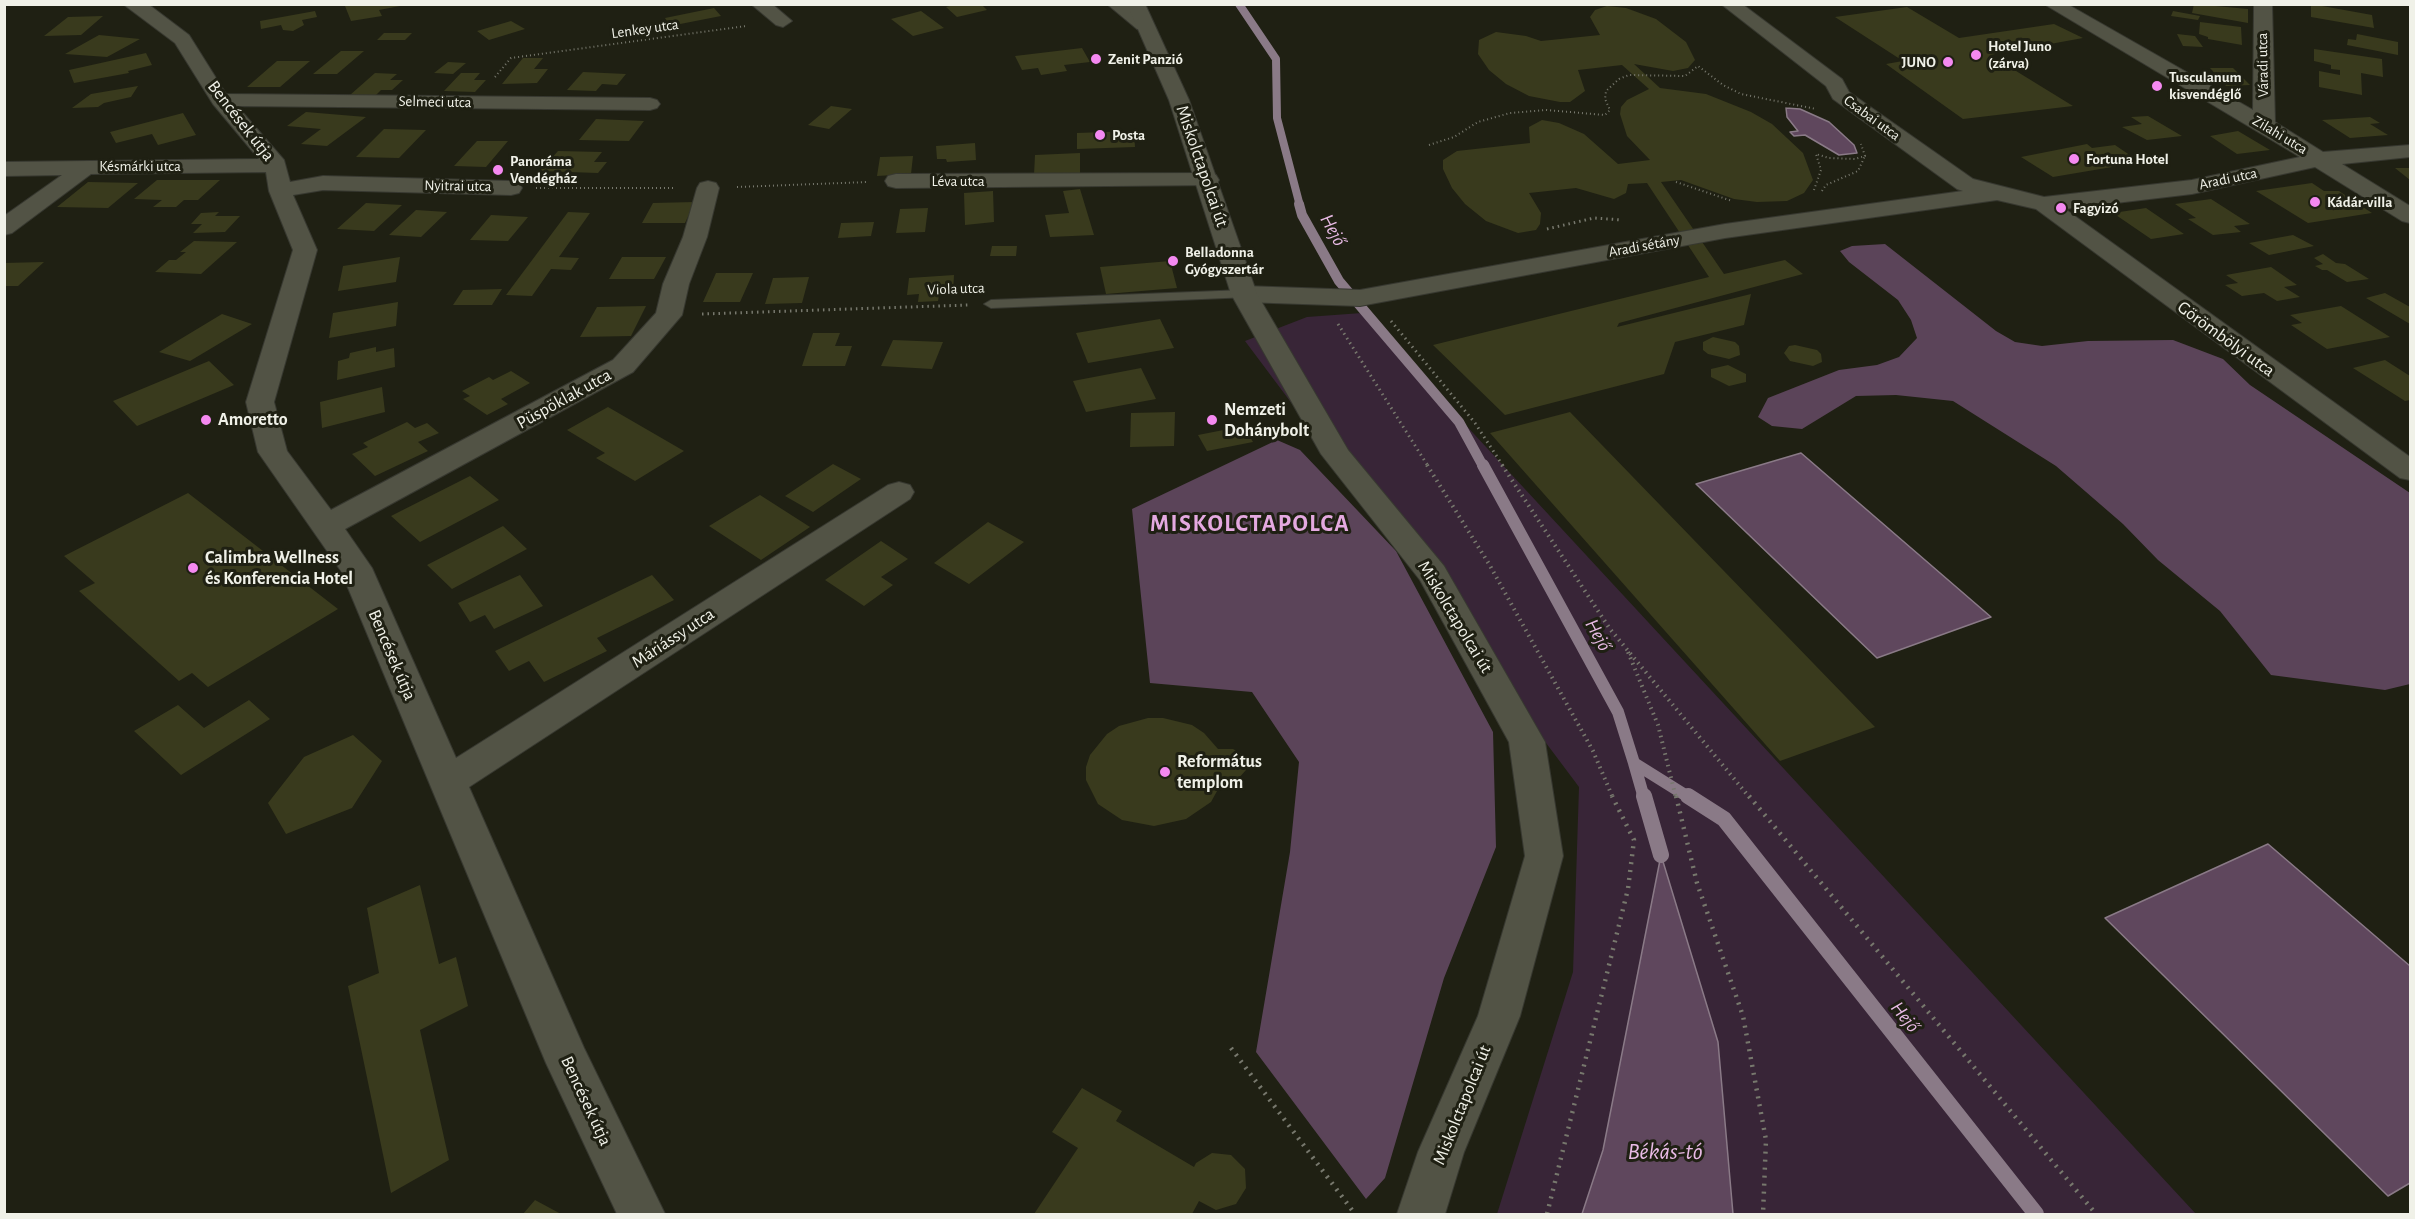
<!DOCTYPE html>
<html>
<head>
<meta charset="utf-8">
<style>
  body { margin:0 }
  #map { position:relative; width:2415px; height:1219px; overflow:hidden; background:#1f2013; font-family:"Alegreya Sans",sans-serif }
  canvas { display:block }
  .frame { position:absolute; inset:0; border:6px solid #f0f1e8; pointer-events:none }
</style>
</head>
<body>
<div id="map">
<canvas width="2415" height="1219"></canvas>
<div class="frame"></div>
</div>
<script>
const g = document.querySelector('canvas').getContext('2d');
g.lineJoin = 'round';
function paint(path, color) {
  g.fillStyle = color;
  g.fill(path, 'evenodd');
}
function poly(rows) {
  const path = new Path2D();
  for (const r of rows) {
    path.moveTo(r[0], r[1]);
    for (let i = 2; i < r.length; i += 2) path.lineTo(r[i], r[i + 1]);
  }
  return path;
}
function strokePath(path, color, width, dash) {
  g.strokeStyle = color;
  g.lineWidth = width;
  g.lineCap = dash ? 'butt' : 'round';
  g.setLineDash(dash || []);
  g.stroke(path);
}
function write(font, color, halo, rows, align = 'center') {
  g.font = font + ' "Alegreya Sans",sans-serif';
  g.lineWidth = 6;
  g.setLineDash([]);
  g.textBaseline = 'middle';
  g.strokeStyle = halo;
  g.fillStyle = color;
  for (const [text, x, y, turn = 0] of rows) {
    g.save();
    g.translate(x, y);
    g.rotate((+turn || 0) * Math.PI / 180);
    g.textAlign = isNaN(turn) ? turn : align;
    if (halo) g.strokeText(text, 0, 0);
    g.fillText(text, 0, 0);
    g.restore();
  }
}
paint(poly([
  [1362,313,2196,1214,1497,1214,1573,972,1579,787,1245,341,1307,317]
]), '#382537');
paint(poly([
  [1885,244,1996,331,2015,342,2042,346,2088,341,2173,340,2223,359,2250,385,2410,493,2410,684,2385,690,2271,675,2220,611,2158,560,2123,524,2056,466,1953,401,1896,395,1856,396,1802,429,1772,426,1758,417,1768,398,1839,370,1877,365,1899,357,1917,338,1911,320,1898,300,1849,262,1840,251,1852,246],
  [1277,440,1300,450,1396,551,1493,732,1496,847,1444,978,1385,1178,1366,1199,1256,1052,1290,852,1299,762,1252,692,1150,683,1132,509]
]), '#5b4459');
const water = poly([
  [1786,108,1800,109,1829,122,1854,145,1857,153,1839,155,1805,135,1794,136,1790,132,1798,131,1787,117,1786,108],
  [1801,453,1991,617,1877,658,1696,484,1801,453],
  [2268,844,2410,966,2410,1183,2388,1196,2105,918,2268,844],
  [1661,855,1718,1042,1733,1214,1582,1214,1603,1150,1661,855]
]);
paint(water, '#5f475d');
strokePath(water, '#8a7a87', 1.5);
strokePath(poly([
  [1239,4,1276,59,1277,118,1300,206]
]), '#8a7a87', 8);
strokePath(poly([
  [1299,204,1302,215,1339,281,1459,422,1483,466]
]), '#8a7a87', 10);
strokePath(poly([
  [1483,465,1618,712,1634,763,1690,798],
  [1634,763,1644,798]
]), '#8a7a87', 12);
strokePath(poly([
  [1644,796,1661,855],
  [1688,796,1724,819,2036,1214]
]), '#8a7a87', 16);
paint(poly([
  [351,4,400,4,400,6,379,10,382,16,351,21,345,6],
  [957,4,981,4,987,10,957,17,946,7],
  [2194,4,2248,9,2248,23,2192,13],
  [2311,4,2372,15,2374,28,2311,17],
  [1607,6,1626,8,1656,19,1686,42,1695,60,1688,68,1673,71,1634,64,1660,88,1706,94,1751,112,1772,124,1803,153,1813,180,1804,193,1787,201,1757,202,1734,199,1681,180,1661,182,1724,274,1785,260,1803,274,1619,323,1617,327,1751,294,1744,325,1675,342,1664,374,1505,415,1433,345,1709,277,1647,183,1628,184,1626,193,1614,199,1576,188,1529,193,1541,213,1540,224,1536,230,1518,233,1486,221,1465,204,1452,188,1443,169,1443,160,1457,151,1530,143,1529,127,1542,120,1559,123,1584,134,1618,164,1650,160,1627,136,1620,114,1621,107,1627,100,1649,89,1622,65,1578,70,1585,91,1570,102,1560,102,1529,96,1506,84,1489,70,1478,54,1479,40,1496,32,1526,36,1541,41,1600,35,1590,17,1595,10],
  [1907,7,1959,38,2054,24,2083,38,1990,55,2073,106,1963,119,1886,64,1903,61,1835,17],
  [714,8,721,16,670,26,665,18],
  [315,11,317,17,302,20,304,25,293,31,283,30,281,25,261,29,260,21],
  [921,11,944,28,913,36,891,19],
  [2173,11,2200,16,2198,20,2171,16],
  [103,16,81,35,44,36,68,17],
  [511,21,525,29,489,40,477,31],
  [2200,22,2241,27,2242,45,2208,39,2208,37,2199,34],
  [384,33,412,33,405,40,377,40],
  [2177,34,2195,36,2203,47,2183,46],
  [2357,34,2398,42,2398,55,2347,45,2348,39,2356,40],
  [99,35,140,39,107,57,65,54],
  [1082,48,1090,62,1064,65,1067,71,1041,75,1038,68,1022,70,1015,56],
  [2314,49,2382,59,2383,77,2361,73,2362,95,2319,87,2319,71,2340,75,2340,70,2331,69,2331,65,2314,61],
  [341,51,364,51,337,74,313,74],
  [146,53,152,65,128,71,129,73,74,83,69,70],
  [523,58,543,58,534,69,548,69,537,83,502,84],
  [277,61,310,61,280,87,247,87],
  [448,62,466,63,453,74,434,73],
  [2210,68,2233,68,2250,85,2226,86],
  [583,72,626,74,617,85,602,84,596,91,567,90],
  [375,73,397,74,390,80,403,80,392,90,381,90,375,96,350,95],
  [461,73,480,73,474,80,486,80,475,92,444,91],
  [138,86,131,97,104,103,98,107,72,108,91,94],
  [831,106,852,109,829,129,808,125],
  [306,112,366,117,327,146,301,144,321,129,287,126],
  [183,113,196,135,158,145,152,134,116,143,110,132],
  [2148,116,2182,136,2147,140,2122,127,2142,124,2131,117],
  [2370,117,2380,123,2370,124,2388,135,2350,138,2322,120],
  [596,119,644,121,629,141,579,140],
  [384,129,426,130,399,158,356,157],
  [1134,131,1135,147,1077,149,1077,133],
  [2238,131,2270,150,2237,154,2210,136],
  [477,141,508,141,486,167,454,166],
  [975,143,976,160,947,162,946,159,937,159,936,146],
  [2087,144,2092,148,2115,145,2134,158,2111,161,2118,166,2053,177,2021,157],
  [558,151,602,152,594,162,607,162,598,173,540,171],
  [1080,153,1080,174,1034,175,1035,155],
  [913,156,911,174,877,176,880,157],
  [2395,168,2410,168,2410,180],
  [157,180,220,180,198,200,184,200,176,207,153,207,162,200,134,199],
  [88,182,138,183,108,208,57,207],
  [2312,183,2324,191,2339,191,2372,213,2308,223,2256,191],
  [1080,189,1094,235,1050,237,1045,215,1069,213,1063,191],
  [993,191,994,222,965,225,964,193],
  [2211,199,2250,224,2234,226,2241,232,2213,235,2188,219,2196,218,2175,204],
  [695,202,685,223,642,223,653,203],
  [366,203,402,205,374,231,337,229],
  [928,208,925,232,896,233,900,209],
  [2146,208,2184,234,2151,239,2113,213],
  [416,210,447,212,421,237,389,235],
  [219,212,215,216,240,216,225,232,193,233,202,224,191,224,201,213],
  [568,212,590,213,559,257,579,258,571,270,551,269,532,296,506,295],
  [491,215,528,217,508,241,470,240],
  [874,222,871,236,838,238,841,223],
  [2293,235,2314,246,2269,255,2249,243],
  [194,241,237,242,201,274,155,272,169,260,176,260,186,252,180,252],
  [992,246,1017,246,1016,256,990,256],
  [2323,254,2336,263,2345,264,2369,279,2347,282,2327,270,2322,270,2315,266,2323,264,2314,258],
  [400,257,396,282,338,291,343,266],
  [622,257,666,257,654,279,609,279],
  [1170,261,1177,288,1106,294,1100,267],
  [44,262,18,286,4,286,4,263],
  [2271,267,2297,285,2284,287,2300,297,2277,301,2264,293,2242,296,2225,285,2238,283,2226,275],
  [716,273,753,273,740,302,703,302],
  [954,275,953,294,939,295,938,301,918,302,919,294,907,295,909,278],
  [809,277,802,303,765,304,773,278],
  [502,289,492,305,453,305,463,290],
  [2385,293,2410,307,2410,324,2366,298],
  [398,302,396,326,329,338,333,313],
  [646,306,631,336,580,337,597,307],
  [2341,306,2390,337,2327,349,2291,325,2302,323,2290,315],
  [222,314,252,324,190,361,159,352],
  [1160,319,1174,348,1088,363,1076,333],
  [813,333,840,333,835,346,852,346,845,366,802,366],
  [1713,337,1735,342,1739,346,1740,355,1729,359,1708,354,1703,350,1703,342],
  [893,340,943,342,932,369,881,366],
  [1795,345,1817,350,1821,354,1822,362,1813,366,1790,361,1784,353,1789,346],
  [376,347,376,352,394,348,395,367,337,380,338,361,349,358,350,353],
  [2385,360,2410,376,2410,400,2405,401,2353,368],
  [209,361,234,385,137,426,113,401],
  [1728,365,1746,374,1746,382,1729,386,1711,377,1711,369],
  [1141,368,1156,399,1086,412,1073,381],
  [511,371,530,383,501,399,508,404,487,415,463,399,470,396,462,391,489,377,493,380],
  [382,387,385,412,322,428,320,402],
  [608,407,684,451,635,481,596,458,605,453,567,430],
  [1175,412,1174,446,1130,447,1131,413],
  [1570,412,1875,727,1780,761,1490,433],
  [407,422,415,428,427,423,439,433,418,442,428,451,375,476,352,454,368,447,363,443],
  [1244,426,1253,442,1207,451,1198,435],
  [833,464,861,479,813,512,785,496],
  [470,476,499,500,420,542,391,516],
  [188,493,338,609,208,687,192,673,179,681,79,591,95,583,64,556],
  [760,495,810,527,761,560,709,526],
  [988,522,1024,542,969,584,934,563],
  [503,526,527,549,452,589,427,565],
  [881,541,908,559,881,577,893,585,864,606,825,580],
  [520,575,543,606,494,629,485,615,470,622,458,603],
  [652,575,674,600,597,638,607,651,544,682,529,661,509,671,495,651],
  [249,700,270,719,181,775,134,731,178,705,204,728],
  [1148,718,1163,718,1192,725,1204,733,1218,749,1233,749,1240,753,1245,757,1246,770,1237,780,1222,782,1211,802,1186,819,1154,826,1122,820,1098,804,1086,780,1086,767,1090,755,1107,734,1119,726],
  [353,735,382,761,352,808,286,834,268,803,304,757],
  [420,885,439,964,456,957,468,1006,420,1030,449,1160,391,1193,348,986,379,973,367,908],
  [1082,1088,1122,1111,1116,1121,1194,1167,1196,1163,1212,1153,1231,1155,1245,1169,1246,1188,1236,1204,1216,1210,1199,1201,1192,1214,1034,1214,1078,1148,1052,1132],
  [535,1200,561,1214,523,1214]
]), '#393a1d');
const lane = poly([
  [1244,290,1251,294,1249,297,991,308,984,304,991,300,1244,290]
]);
const street = poly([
  [123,4,148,4,189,35,226,94,650,98,657,100,660,104,657,108,650,110,237,106,284,160,290,182,323,176,511,181,519,183,522,188,519,193,511,195,323,190,293,195,317,250,274,402,287,451,331,510,613,360,656,313,663,284,683,237,697,188,700,183,708,181,716,183,719,188,707,237,689,284,682,315,633,372,345,529,372,568,456,758,888,485,899,482,910,485,914,492,910,499,469,787,584,1048,665,1214,617,1214,546,1063,341,571,258,452,246,402,293,250,269,191,266,172,91,174,12,233,4,235,4,216,62,175,4,176,4,162,259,159,213,104,175,43,123,4],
  [751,4,772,4,792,21,783,27,776,25,751,4],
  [1107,4,1128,4,1153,25,1151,29,1137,29,1107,4],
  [1721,4,1742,4,1842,79,1849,92,1973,179,2044,197,2192,180,2300,157,2044,4,2067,4,2253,110,2254,4,2272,4,2275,122,2323,152,2410,145,2410,157,2342,164,2410,206,2410,223,2402,221,2315,167,2192,194,2065,209,2410,457,2410,480,2400,478,2036,209,1997,200,1725,238,1360,306,1244,302,1235,299,1231,294,1235,289,1244,286,1360,290,1725,224,1963,191,1957,189,1833,99,1826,86,1721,4],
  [1208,173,1216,175,1219,180,1216,185,896,188,888,186,885,181,888,176,896,174,1208,173]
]);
const secondary = poly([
  [1127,4,1145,4,1189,100,1257,294,1348,450,1444,566,1545,742,1563,856,1520,1016,1464,1152,1445,1214,1397,1214,1418,1152,1478,1016,1525,856,1509,742,1420,580,1321,454,1231,294,1169,100,1127,4]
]);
strokePath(lane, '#373830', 2);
strokePath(street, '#373830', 2);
strokePath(secondary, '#373830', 2);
strokePath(poly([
  [495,77,511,58,746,26],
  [1429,145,1454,137,1478,122,1510,113,1546,110,1605,115,1610,110,1605,99,1606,91,1619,79,1629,75,1685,76,1698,66,1723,85,1741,94,1816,109],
  [1676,182,1732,201],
  [737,187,868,182],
  [536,188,676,188],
  [1814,190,1821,170,1816,154,1829,158,1855,159,1865,156,1861,144],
  [1822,191,1826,185,1858,171,1865,156]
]), '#77786d', 2, [1, 3]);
strokePath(poly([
  [1547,229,1594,218,1622,220],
  [702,314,968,305],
  [1391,321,1475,423,1503,466],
  [1338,324,1428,466]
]), '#77786d', 3, [1.5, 4]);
strokePath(poly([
  [1427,465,1489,564,1593,751,1613,798],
  [1502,465,1610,629,1750,798],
  [1628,652,1658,725,1676,798]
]), '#77786d', 4, [1.5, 4.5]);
strokePath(poly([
  [1676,796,1697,883,1743,1016,1766,1140,1763,1214],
  [1749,796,2096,1214],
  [1231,1048,1355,1214],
  [1547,1214,1628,889,1634,840,1612,796]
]), '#77786d', 4.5, [2, 6]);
paint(lane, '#525345');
paint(street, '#525345');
paint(secondary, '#525345');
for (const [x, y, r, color] of [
  [1976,55,6,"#f489f0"],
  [1096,59,6,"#f489f0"],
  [1948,62,6,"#f489f0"],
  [2157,86,6,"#f489f0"],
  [1100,135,6,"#f489f0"],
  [2074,159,6,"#f489f0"],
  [498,170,6,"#f489f0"],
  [2315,202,6,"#f489f0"],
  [2061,208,6,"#f489f0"],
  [1173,261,6,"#f489f0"],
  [206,420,6,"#f489f0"],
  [1212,420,6,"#f489f0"],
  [193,568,6,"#f489f0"],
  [1165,772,6,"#f489f0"]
]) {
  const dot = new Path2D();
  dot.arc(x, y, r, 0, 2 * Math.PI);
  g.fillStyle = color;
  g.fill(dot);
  strokePath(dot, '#1f2013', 2);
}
write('15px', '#f0f1e8', '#1f2013', [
  ["Lenkey utca",645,29,-8],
  ["Váradi utca",2263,65,-91],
  ["Selmeci utca",435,102,1],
  ["Csabai utca",1872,118,36],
  ["Zilahi utca",2280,135,31],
  ["Késmárki utca",140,166],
  ["Aradi utca",2228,179,-12],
  ["Léva utca",958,181],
  ["Nyitrai utca",458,186,1],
  ["Aradi sétány",1644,246,-10],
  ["Viola utca",956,289,-2]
]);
write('bold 15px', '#f0f1e8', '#1f2013', [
  ["Hotel Juno",1988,46],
  ["(zárva)",1988,63],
  ["Zenit Panzió",1108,59],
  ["JUNO",1936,62,"right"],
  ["Tusculanum",2169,77],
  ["kisvendéglő",2169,94],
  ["Posta",1112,135],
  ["Fortuna Hotel",2086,159],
  ["Panoráma",510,161],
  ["Vendégház",510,178],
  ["Kádár-villa",2327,202],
  ["Fagyizó",2073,208],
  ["Belladonna",1185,252],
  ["Gyógyszertár",1185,269]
], 'left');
write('18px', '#f0f1e8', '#1f2013', [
  ["Bencések útja",241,121,52],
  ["Miskolctapolcai út",1202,166,71],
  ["Görömbölyi utca",2226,339,36],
  ["Püspöklak utca",564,399,-29],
  ["Miskolctapolcai út",1455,617,59],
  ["Máriássy utca",673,638,-33],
  ["Bencések útja",392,655,67],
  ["Bencések útja",586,1101,65],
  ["Miskolctapolcai út",1462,1105,-68]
]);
write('bold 18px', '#f0f1e8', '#1f2013', [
  ["Nemzeti",1224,410],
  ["Dohánybolt",1224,431],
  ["Amoretto",218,420],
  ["Calimbra Wellness",205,558],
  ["és Konferencia Hotel",205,579],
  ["Református",1177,762],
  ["templom",1177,783]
], 'left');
write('italic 20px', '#e8bae5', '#1f2013', [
  ["Hejő",1333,230,61],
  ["Hejő",1598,635,61],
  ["Hejő",1905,1017,52]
]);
g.letterSpacing = '1.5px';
write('bold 24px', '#e4a9e0', '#1f2013', [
  ["MISKOLCTAPOLCA",1250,524]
]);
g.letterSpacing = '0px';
write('italic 24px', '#e8bae5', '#1f2013', [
  ["Békás-tó",1665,1152]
]);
</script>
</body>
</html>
